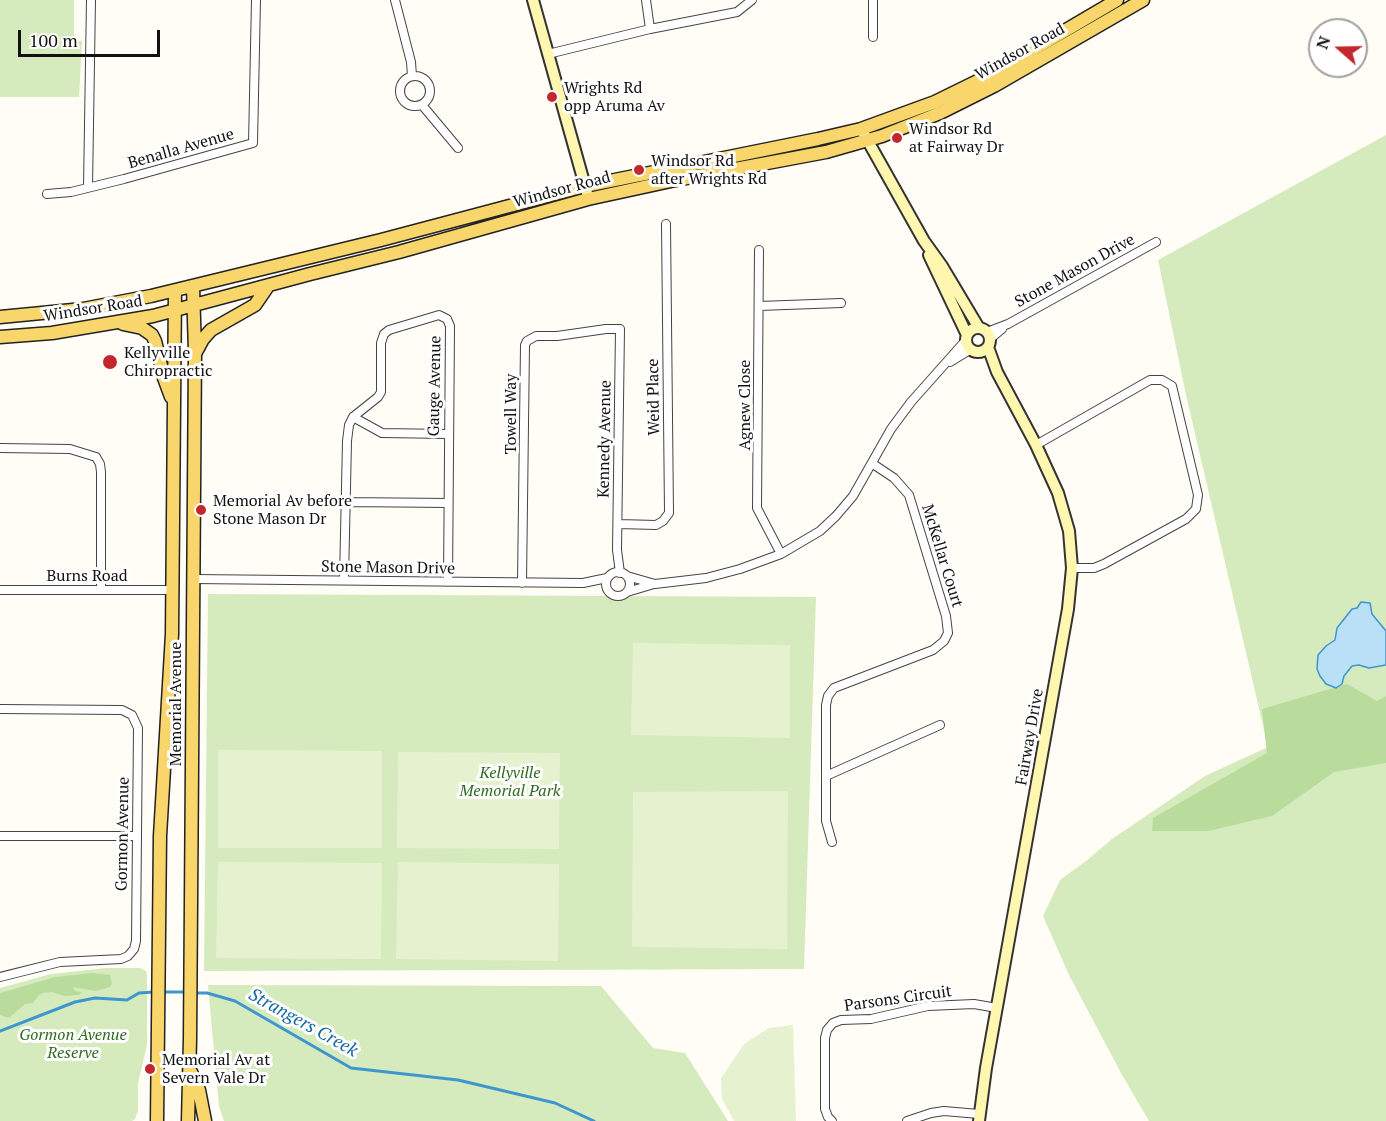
<!DOCTYPE html>
<html>
<head>
<meta charset="utf-8">
<style>
  body { margin:0 }
  #map { position:relative; width:1386px; height:1121px; overflow:hidden; background:#fffdf5; font-family:"PT Serif",serif }
  canvas { display:block }
  .north { position:absolute; left:1308px; top:18px; width:60px; height:60px; box-sizing:border-box; background:#fff; border:2px solid #a0a0a0; border-radius:50%; rotate:290deg; font-size:16px; font-weight:700; line-height:24px; text-align:center; color:#111 }
  .north::after { content:''; display:block; margin:auto; width:21px; height:27px; background:#c4262e; clip-path:polygon(50% 0,100% 100%,50% 72%,0 100%) }
  .scale { position:absolute; left:18px; top:30px; width:142px; height:27px; box-sizing:border-box; border:3px solid #111; border-top:0; padding-left:8px; font-size:18px; line-height:21px; white-space:nowrap; color:#111; -webkit-text-stroke:4px #fff; paint-order:stroke }
</style>
</head>
<body>
<div id="map">
<canvas width="1386" height="1121"></canvas>
<div class="north">N</div>
<div class="scale">100 m</div>
</div>
<script>
const g = document.querySelector('canvas').getContext('2d');
g.lineJoin = 'round';
function paint(path, color) {
  g.fillStyle = color;
  g.fill(path, 'evenodd');
}
function poly(rows) {
  const path = new Path2D();
  for (const r of rows) {
    if (r.length === 3) {
      path.moveTo(r[0] + r[2], r[1]);
      path.arc(r[0], r[1], r[2], 0, 2 * Math.PI);
      continue;
    }
    path.moveTo(r[0], r[1]);
    for (let i = 2; i < r.length; i += 2) path.lineTo(r[i], r[i + 1]);
  }
  return path;
}
function strokePath(path, color, width, dash) {
  g.strokeStyle = color;
  g.lineWidth = width;
  g.lineCap = dash ? 'butt' : 'round';
  g.setLineDash(dash || []);
  g.stroke(path);
}
function write(font, color, halo, rows, align = 'center') {
  g.font = font + ' "PT Serif",serif';
  g.lineWidth = 6;
  g.setLineDash([]);
  g.textBaseline = 'middle';
  g.strokeStyle = halo;
  g.fillStyle = color;
  for (const [text, x, y, turn = 0] of rows) {
    g.save();
    g.translate(x, y);
    g.rotate((+turn || 0) * Math.PI / 180);
    g.textAlign = isNaN(turn) ? turn : align;
    if (halo) g.strokeText(text, 0, 0);
    g.fillText(text, 0, 0);
    g.restore();
  }
}
paint(poly([
  [0,0,74,0,74,41,82,41,79,97,0,97],
  [1386,135,1386,1121,1149,1121,1121,1073,1069,975,1043,916,1060,880,1086,861,1112,839,1205,776,1268,747,1186,395,1158,260],
  [208,594,816,597,804,969,204,971],
  [106,968,140,968,146,971,147,975,147,1045,138,1083,138,1111,135,1119,132,1121,0,1121,0,988,51,974],
  [208,985,601,986,653,1048,685,1053,728,1121,224,1121,219,1106]
]), '#d5ebbd');
paint(poly([
  [1347,684,1377,701,1386,696,1386,763,1334,772,1272,816,1208,831,1152,831,1153,818,1267,753,1262,709],
  [92,973,110,975,112,983,110,987,96,991,73,987,75,991,82,992,79,995,64,996,52,992,43,993,39,995,33,1003,25,1004,9,1018,0,1015,0,993,55,977]
]), '#b9dc9c');
paint(poly([
  [633,643,790,645,790,738,631,735],
  [218,750,382,751,382,848,218,848],
  [398,752,560,753,559,849,397,848],
  [788,791,787,949,632,947,633,792],
  [218,862,382,863,381,959,216,958],
  [398,862,559,864,558,961,396,959],
  [793,1025,796,1121,734,1121,722,1099,721,1078,744,1044,769,1028]
]), '#e6f2cf');
const water = poly([
  [1361,602,1370,603,1372,614,1386,631,1386,665,1369,668,1359,665,1352,666,1344,676,1342,684,1336,688,1326,684,1320,676,1317,669,1318,655,1326,646,1335,640,1337,628,1352,609,1357,608,1361,602]
]);
paint(water, '#b9e0f7');
strokePath(water, '#3f96cf', 1.5);
strokePath(poly([
  [161,992,187,992],
  [194,993,207,993,235,1001,351,1068,458,1080,555,1103,594,1121],
  [0,1031,75,1002,95,998,127,1000,139,993,154,992]
]), '#3f96cf', 3);
const street = poly([
  [395,0,411,62,412,76],
  [646,0,650,29],
  [873,0,873,37],
  [548,54,650,29,737,12,752,0],
  [415,91,15],
  [422,105,458,148],
  [88,187,91,0],
  [47,194,71,192,124,179,253,143,256,0],
  [759,250,757,508,781,554],
  [759,306,841,303],
  [987,332,1008,324,1156,242],
  [990,339,1002,329],
  [950,362,971,349],
  [353,417,382,433,448,434],
  [1036,445,1150,380,1162,380,1172,386,1198,495,1196,509,1186,519,1104,564,1094,568,1072,568],
  [0,448,70,449,96,457,100,464,101,472,101,590],
  [346,502,448,503],
  [618,524,656,525,663,521,669,513,666,224],
  [618,584,12],
  [627,576,655,584,706,578,740,569,781,554,820,531,836,516,853,496,891,429,911,402,967,339],
  [193,579,583,583,607,578],
  [344,580,347,441,349,425,353,417,378,397,381,392,381,343,384,334,389,330,439,315,447,319,450,326,448,582],
  [522,583,525,345,527,341,536,336,557,336,606,329,620,329,617,550,620,573],
  [0,590,173,590],
  [627,592,654,584],
  [0,709,122,710,132,715,138,728,136,941,134,949,128,956,121,959,60,962,0,977],
  [826,776,940,725],
  [0,836,137,836],
  [832,842,826,821,826,705,828,696,834,688,933,650,944,641,948,633,946,616,909,495,894,478,873,464],
  [832,1121,828,1117,825,1109,825,1038,827,1030,833,1023,841,1020,871,1019,928,1006,974,1004,997,1008],
  [907,1121,931,1113,944,1111,979,1114]
]);
const secondary = poly([
  [533,0,587,193],
  [864,134,924,241,942,266,979,328],
  [929,255,967,335],
  [978,340,12],
  [979,1121,986,1068,1068,609,1072,568,1069,531,1058,493,1036,445,997,372,988,347]
]);
const primary = poly([
  [0,317,83,309,151,296,381,240,585,186,818,139,861,129,935,102,988,76,1117,0],
  [123,324,142,328,152,335,155,341,164,378,171,397],
  [0,337,52,333,153,316,310,274,399,252,588,199,671,181,826,152,882,136,940,113,994,86,1143,0],
  [196,352,203,339,211,330,255,305,268,286],
  [191,1072,199,1090,205,1121],
  [157,1121,160,836,172,634,175,291],
  [188,1121,190,1039,195,352,193,287]
]);
strokePath(street, '#444', 10);
strokePath(secondary, '#333', 14);
strokePath(primary, '#222', 15);
strokePath(street, '#fff', 8);
strokePath(secondary, '#fff6b0', 10);
strokePath(primary, '#f9d66b', 12);
for (const [x, y, r, color] of [
  [552,97,6,"#c4262e"],
  [897,138,6,"#c4262e"],
  [639,170,6,"#c4262e"],
  [110,362,8,"#c4262e"],
  [201,510,6,"#c4262e"],
  [150,1069,6,"#c4262e"]
]) {
  const dot = new Path2D();
  dot.arc(x, y, r, 0, 2 * Math.PI);
  g.fillStyle = color;
  g.fill(dot);
  strokePath(dot, '#fff', 2);
}
write('16px', '#111', '#fff', [
  ["Windsor Road",1020,52,-29],
  ["Benalla Avenue",181,149,-16],
  ["Windsor Road",562,190,-15],
  ["Stone Mason Drive",1075,271,-29],
  ["Windsor Road",93,309,-9],
  ["Gauge Avenue",435,386,-89],
  ["Weid Place",654,397,-91],
  ["Agnew Close",745,405,-90],
  ["Towell Way",511,414,-90],
  ["Kennedy Avenue",605,439,-89],
  ["McKellar Court",942,556,73],
  ["Stone Mason Drive",388,568,1],
  ["Burns Road",87,576],
  ["Memorial Avenue",176,704,-90],
  ["Fairway Drive",1030,737,-80],
  ["Gormon Avenue",123,834,-89],
  ["Parsons Circuit",898,999,-8]
]);
write('16px', '#111', '#fff', [
  ["Wrights Rd",564,88],
  ["opp Aruma Av",564,106],
  ["Windsor Rd",909,129],
  ["at Fairway Dr",909,147],
  ["Windsor Rd",651,161],
  ["after Wrights Rd",651,179],
  ["Kellyville",124,353],
  ["Chiropractic",124,371],
  ["Memorial Av before",213,501],
  ["Stone Mason Dr",213,519],
  ["Memorial Av at",162,1060],
  ["Severn Vale Dr",162,1078]
], 'left');
write('italic 16px', '#2f6b1f', '#fff', [
  ["Kellyville",510,773],
  ["Memorial Park",510,791],
  ["Gormon Avenue",73,1035],
  ["Reserve",73,1053]
]);
write('italic 18px', '#1768a6', '#fff', [
  ["Strangers Creek",303,1023,29]
]);
</script>
</body>
</html>
